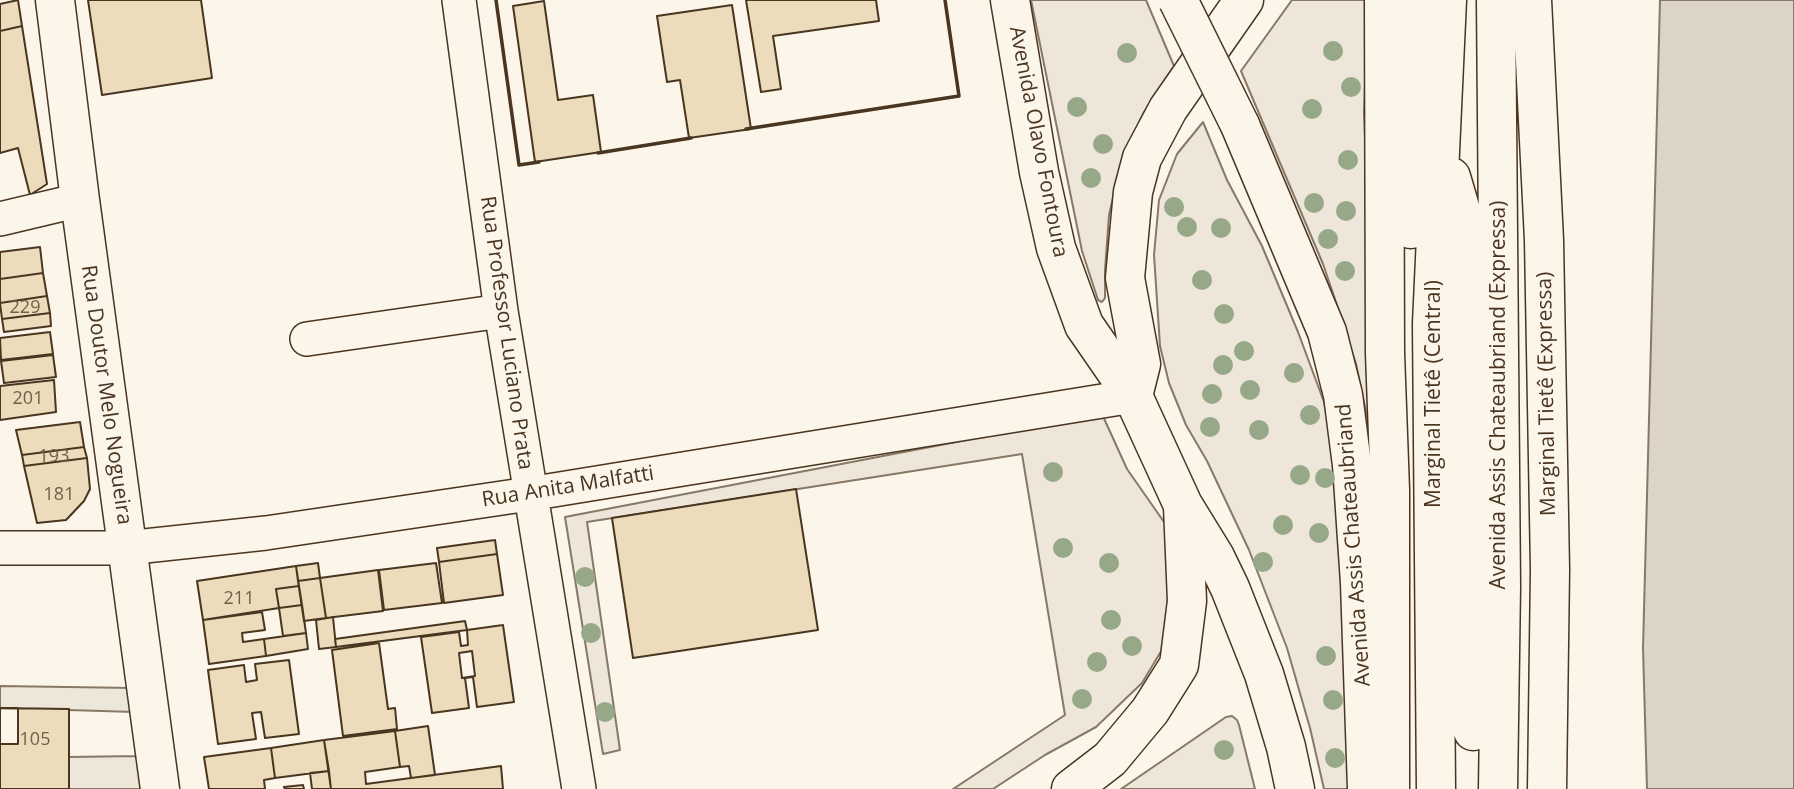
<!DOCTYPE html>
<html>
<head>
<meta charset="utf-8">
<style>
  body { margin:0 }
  canvas { display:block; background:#fbf6e9 }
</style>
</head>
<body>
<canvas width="1794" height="789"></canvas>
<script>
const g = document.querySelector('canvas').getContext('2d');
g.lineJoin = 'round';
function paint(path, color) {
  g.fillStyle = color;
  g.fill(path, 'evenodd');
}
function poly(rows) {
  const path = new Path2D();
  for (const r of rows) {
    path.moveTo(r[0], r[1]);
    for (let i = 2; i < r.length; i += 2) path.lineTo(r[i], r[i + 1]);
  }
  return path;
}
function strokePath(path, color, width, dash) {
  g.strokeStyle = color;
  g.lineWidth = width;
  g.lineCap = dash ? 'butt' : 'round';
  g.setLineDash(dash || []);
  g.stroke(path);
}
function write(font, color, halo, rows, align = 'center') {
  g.font = font + ' "Open Sans",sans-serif';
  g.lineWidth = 5;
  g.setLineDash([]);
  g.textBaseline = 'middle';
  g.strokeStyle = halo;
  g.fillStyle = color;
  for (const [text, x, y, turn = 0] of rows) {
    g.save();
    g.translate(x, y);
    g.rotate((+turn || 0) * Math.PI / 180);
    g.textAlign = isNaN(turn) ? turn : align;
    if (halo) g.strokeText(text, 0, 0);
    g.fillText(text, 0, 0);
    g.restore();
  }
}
const green = poly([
  [1031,0,1146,0,1174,66,1144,112,1122,159,1109,215,1105,270,1105,298,1102,302,1098,300,1082,251,1031,0],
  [1292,0,1368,0,1364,113,1379,474,1356,364,1340,314,1323,264,1241,71,1292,0],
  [1203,122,1227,180,1262,246,1298,332,1324,402,1337,462,1353,789,1324,789,1310,728,1287,648,1249,550,1207,461,1186,425,1169,383,1160,346,1154,255,1159,200,1177,154,1203,122],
  [1102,414,1127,469,1171,532,1166,643,1142,683,1096,727,1045,755,993,789,953,789,1065,715,1022,454,587,522,620,750,603,754,565,517,1102,414],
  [1232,716,1237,720,1239,725,1255,789,1121,789,1226,717,1232,716],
  [139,756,147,789,69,789,69,757,139,756]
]);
paint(green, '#ede6d9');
strokePath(green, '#887966', 2);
const parking = poly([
  [0,686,134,688,135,712,0,708,0,686]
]);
paint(parking, '#ede7d9');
strokePath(parking, '#887966', 2);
const water = poly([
  [1660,0,1794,0,1794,789,1647,789,1643,648,1660,0]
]);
paint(water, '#dcd4c6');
strokePath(water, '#887966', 2);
const building = poly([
  [18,0,22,26,0,31,0,4,18,0],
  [88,0,201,0,212,78,102,95,88,0],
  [746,0,876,0,879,21,773,36,781,89,761,92,746,0],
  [544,1,558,100,593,95,601,152,535,162,513,6,544,1],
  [732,5,751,129,689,138,680,80,667,82,657,16,732,5],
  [22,26,47,184,30,195,18,148,0,153,0,31,22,26],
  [40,247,43,273,0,279,0,252,40,247],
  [43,273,47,296,0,303,0,279,43,273],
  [47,296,50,313,2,319,0,303,47,296],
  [50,313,51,326,4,332,2,319,50,313],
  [50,332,53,354,1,360,0,338,50,332],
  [53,355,56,377,4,383,1,361,53,355],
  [54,380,56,412,0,420,0,386,54,380],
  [80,422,84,447,22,455,16,430,80,422],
  [84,447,87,458,24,466,22,455,84,447],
  [87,458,90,489,84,501,66,520,37,523,24,466,87,458],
  [796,489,818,630,633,658,612,518,796,489],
  [495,540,497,554,439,562,437,548,495,540],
  [497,554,503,595,444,603,439,562,497,554],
  [318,563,320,578,298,581,296,566,318,563],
  [436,563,442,603,384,610,379,570,436,563],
  [296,566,299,586,276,589,279,608,203,620,197,581,296,566],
  [378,570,383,611,326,618,320,578,378,570],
  [320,578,326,618,304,621,298,581,320,578],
  [299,586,302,605,279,608,276,589,299,586],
  [302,605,306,633,283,636,279,608,302,605],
  [262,612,265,630,242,633,243,642,264,639,266,656,209,664,203,620,262,612],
  [333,617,336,647,319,649,316,620,333,617],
  [465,621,467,630,336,647,335,639,465,621],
  [503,625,514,702,477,707,473,677,465,678,469,708,432,713,421,637,459,632,461,646,468,645,467,630,503,625],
  [306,633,308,649,266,656,264,639,306,633],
  [379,643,388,709,395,708,397,729,343,736,332,650,379,643],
  [472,651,475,676,462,678,459,653,472,651],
  [289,660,299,734,265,738,261,712,252,713,256,739,218,744,208,670,244,665,246,682,257,680,255,664,289,660],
  [0,708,69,709,69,789,0,789,0,708],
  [0,708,18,708,18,744,0,744,0,708],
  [428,726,435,775,411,778,409,766,400,767,395,731,428,726],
  [395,731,400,767,365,772,366,784,501,766,503,789,331,789,324,740,395,731],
  [324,740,329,771,275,778,271,748,324,740],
  [271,748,275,778,264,780,265,789,209,789,204,757,271,748],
  [329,771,331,789,312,789,310,773,329,771],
  [303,785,304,789,285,789,284,787,303,785]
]);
paint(building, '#ecdcbc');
strokePath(building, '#4a3520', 2);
const minor = poly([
  [459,0,501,311,579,789],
  [0,219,80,200],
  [307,339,501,311],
  [0,548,126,548,266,533,529,494,1133,396]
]);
const major = poly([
  [55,0,80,200,160,789],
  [1010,0,1039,172,1056,248,1084,325,1133,396,1183,505,1215,557,1230,588,1264,674,1286,747,1295,789],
  [1240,125,1327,332,1343,395,1352,465,1360,583,1367,789],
  [1071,789,1110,759,1150,711,1179,665,1187,601,1183,507]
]);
const highway = poly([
  [1384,0,1385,353,1390,490,1390,789],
  [1496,0,1501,586,1498,789],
  [1532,0,1544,240,1550,570,1547,789],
  [1451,177,1461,211,1465,240,1473,731],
  [1411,229,1416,0],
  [1133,396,1141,364,1125,278,1133,192,1142,158,1168,109,1244,0],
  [1436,789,1432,324,1447,0]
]);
strokePath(minor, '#4a3520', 36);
strokePath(major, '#4a3520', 41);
strokePath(highway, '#4a3520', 41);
strokePath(minor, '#fbf6e9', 33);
strokePath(major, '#fbf6e9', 38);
strokePath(highway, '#fbf6e9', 38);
const majorBridge = poly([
  [1178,0,1240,125]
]);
strokePath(majorBridge, '#4a3520', 41, []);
strokePath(majorBridge, '#fbf6e9', 38);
strokePath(poly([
  [496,0,519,165,539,162],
  [746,129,959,96,945,0],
  [598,153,691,138]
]), '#4a3520', 3.5);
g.fillStyle = '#96a887';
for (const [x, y] of [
  [1333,51],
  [1127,53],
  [1351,87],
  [1077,107],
  [1312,109],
  [1103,144],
  [1348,160],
  [1091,178],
  [1314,203],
  [1174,207],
  [1346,211],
  [1187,227],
  [1221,228],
  [1328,239],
  [1345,271],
  [1202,280],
  [1224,314],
  [1244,351],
  [1223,365],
  [1294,373],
  [1250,390],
  [1212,394],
  [1310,415],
  [1210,427],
  [1259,430],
  [1053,472],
  [1300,475],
  [1325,478],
  [1283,525],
  [1319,533],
  [1063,548],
  [1263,562],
  [1109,563],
  [585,577],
  [1111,620],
  [591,633],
  [1132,646],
  [1326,656],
  [1097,662],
  [1082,699],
  [1333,700],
  [605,712],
  [1224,750],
  [1335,758]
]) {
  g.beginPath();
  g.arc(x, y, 10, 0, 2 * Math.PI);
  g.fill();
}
write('18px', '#725f47', null, [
  ["229",25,308],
  ["201",28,399],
  ["193",54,457],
  ["181",59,495],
  ["211",239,599],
  ["105",35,740]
]);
write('21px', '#4a3520', '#fbf6e9', [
  ["Avenida Olavo Fontoura",1038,142,79],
  ["Rua Professor Luciano Prata",506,333,82],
  ["Marginal Tietê (Central)",1434,394,-90],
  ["Marginal Tietê (Expressa)",1547,394,-91],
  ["Rua Doutor Melo Nogueira",106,395,82],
  ["Avenida Assis Chateaubriand (Expressa)",1499,395,-90],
  ["Rua Anita Malfatti",568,487,-9],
  ["Avenida Assis Chateaubriand",1354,545,-94]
]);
</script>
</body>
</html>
